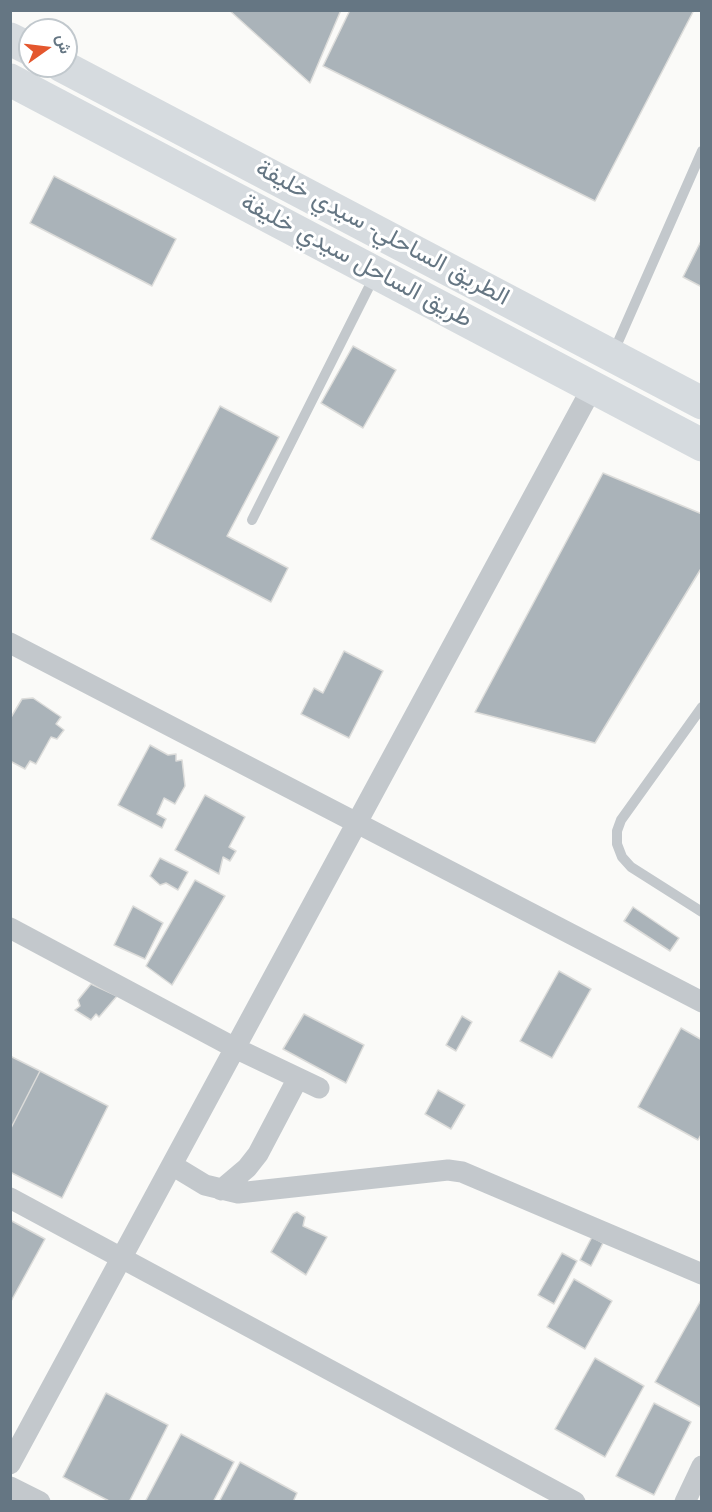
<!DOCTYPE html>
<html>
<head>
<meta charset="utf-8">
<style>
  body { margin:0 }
  #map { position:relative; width:712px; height:1512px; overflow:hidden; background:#fafaf8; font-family:Jost,Vazirmatn,sans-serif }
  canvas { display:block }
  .frame { position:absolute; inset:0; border:12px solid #657683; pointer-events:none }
  .north { position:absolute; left:18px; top:18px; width:60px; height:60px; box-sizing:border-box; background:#fff; border:2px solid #c1c8cd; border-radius:50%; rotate:76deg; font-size:16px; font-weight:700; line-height:24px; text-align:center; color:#657683 }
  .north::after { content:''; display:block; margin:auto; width:21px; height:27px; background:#e4572e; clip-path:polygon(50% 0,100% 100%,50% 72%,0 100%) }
</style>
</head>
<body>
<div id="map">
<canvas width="712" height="1512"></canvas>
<div class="frame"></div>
<div class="north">ش</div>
</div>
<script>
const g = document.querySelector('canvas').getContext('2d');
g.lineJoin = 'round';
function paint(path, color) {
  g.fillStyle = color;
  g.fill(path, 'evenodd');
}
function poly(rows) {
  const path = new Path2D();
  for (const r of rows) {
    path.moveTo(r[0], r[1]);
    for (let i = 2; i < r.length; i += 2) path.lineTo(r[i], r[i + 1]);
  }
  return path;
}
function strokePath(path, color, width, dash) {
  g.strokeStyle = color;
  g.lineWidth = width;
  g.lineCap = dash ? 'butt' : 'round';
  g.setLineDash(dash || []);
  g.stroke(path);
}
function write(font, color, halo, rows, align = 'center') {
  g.font = font + ' Jost,Vazirmatn,sans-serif';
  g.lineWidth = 6;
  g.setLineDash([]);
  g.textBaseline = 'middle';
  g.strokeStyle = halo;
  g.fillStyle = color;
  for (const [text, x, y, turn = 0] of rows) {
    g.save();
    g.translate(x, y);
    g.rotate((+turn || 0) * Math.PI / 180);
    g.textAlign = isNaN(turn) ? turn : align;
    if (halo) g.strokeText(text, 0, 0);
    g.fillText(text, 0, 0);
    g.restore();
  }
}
const building = poly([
  [229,10,341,10,310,83,229,10],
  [350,10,694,10,595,201,323,66,350,10],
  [54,176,176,239,152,286,30,223,54,176],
  [702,239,702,287,683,277,702,239],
  [353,346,396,370,363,428,321,403,353,346],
  [220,406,279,437,227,536,288,568,271,602,151,539,220,406],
  [603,473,702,514,702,567,595,743,475,712,603,473],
  [344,651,383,671,349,738,301,714,314,688,323,693,344,651],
  [33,698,61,717,56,724,64,730,57,739,51,737,36,764,30,761,25,769,10,761,10,719,22,699,33,698],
  [150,745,168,755,176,754,176,761,182,760,185,786,175,804,164,798,157,814,166,819,162,828,118,805,150,745],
  [205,795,245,817,229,847,236,851,230,861,223,857,219,874,175,850,205,795],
  [160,858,188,872,178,890,166,883,160,885,150,876,160,858],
  [195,880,225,896,172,985,146,966,195,880],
  [133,906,163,923,145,959,114,945,133,906],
  [633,907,679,938,670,951,624,921,633,907],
  [559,971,591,989,552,1058,520,1041,559,971],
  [91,984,117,996,99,1017,96,1014,91,1020,75,1010,80,1006,78,1000,91,984],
  [304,1014,364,1045,346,1083,283,1049,304,1014],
  [462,1016,472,1022,456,1051,446,1045,462,1016],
  [681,1028,702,1040,702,1133,698,1140,638,1107,681,1028],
  [10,1056,40,1071,10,1130,10,1056],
  [40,1071,108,1106,62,1198,10,1172,10,1130,40,1071],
  [438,1090,465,1105,451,1129,425,1114,438,1090],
  [297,1212,305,1217,303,1226,327,1237,306,1275,271,1252,293,1214,297,1212],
  [10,1220,45,1239,10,1303,10,1220],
  [592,1237,603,1243,591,1266,580,1260,592,1237],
  [562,1253,577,1261,554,1304,538,1295,562,1253],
  [574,1279,612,1301,585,1349,547,1327,574,1279],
  [701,1300,702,1300,702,1408,655,1382,701,1300],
  [595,1358,644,1386,605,1457,555,1429,595,1358],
  [106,1393,168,1425,129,1502,111,1502,63,1477,106,1393],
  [654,1403,691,1422,654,1495,616,1476,654,1403],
  [181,1434,234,1462,213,1502,145,1502,181,1434],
  [240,1462,297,1493,293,1502,219,1502,240,1462]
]);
paint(building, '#aab3b9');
strokePath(building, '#dcdcda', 1.5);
strokePath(poly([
  [614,351,702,151],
  [252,520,375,275],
  [702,707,621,820,617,831,617,844,622,857,631,867,702,912]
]), '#c3c8cc', 10);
strokePath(poly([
  [10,643,702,1002],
  [10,928,235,1048,319,1088],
  [172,1165,205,1185,238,1193,448,1170,462,1172,702,1274],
  [221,1190,247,1168,258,1154,298,1078],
  [10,1198,575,1502],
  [10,1464,592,388],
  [10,1487,40,1502],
  [685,1502,702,1466]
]), '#c3c8cc', 21);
strokePath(poly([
  [10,39,30,49],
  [62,66,702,403],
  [10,80,702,445]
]), '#d6dbdf', 33);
write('24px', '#657683', '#fff', [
  ["الطريق الساحلي- سيدي خليفة",382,234,28],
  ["طريق الساحل سيدي خليفة",356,262,28]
]);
</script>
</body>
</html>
